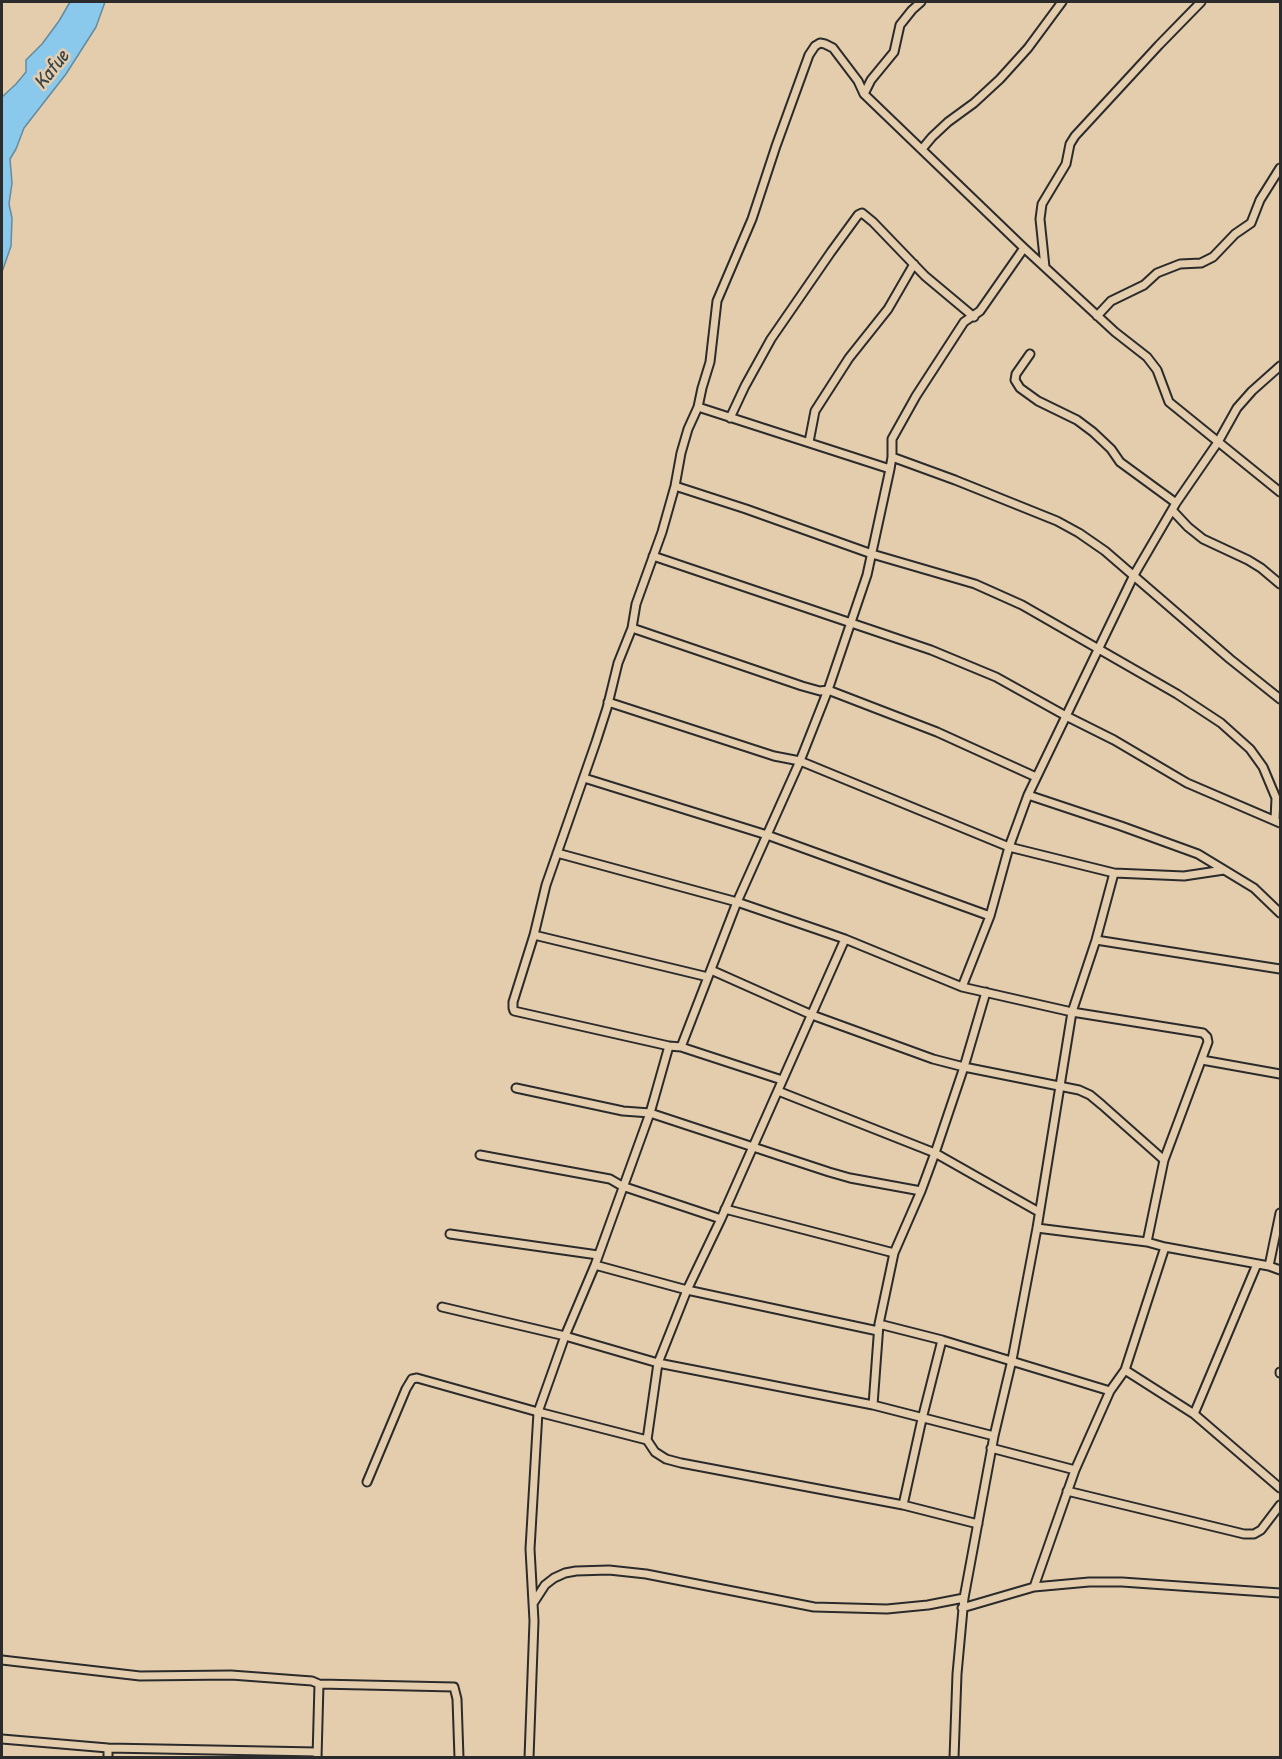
<!DOCTYPE html>
<html>
<head>
<meta charset="utf-8">
<style>
  body { margin:0 }
  #map { position:relative; width:1282px; height:1759px; overflow:hidden; background:#e4cdad; font-family:"Patrick Hand",sans-serif }
  canvas { display:block }
  .frame { position:absolute; inset:0; border:3px solid #2b2b2b; pointer-events:none }
</style>
</head>
<body>
<div id="map">
<canvas width="1282" height="1759"></canvas>
<div class="frame"></div>
</div>
<script>
const g = document.querySelector('canvas').getContext('2d');
g.lineJoin = 'round';
function paint(path, color) {
  g.fillStyle = color;
  g.fill(path, 'evenodd');
}
function poly(rows) {
  const path = new Path2D();
  for (const r of rows) {
    path.moveTo(r[0], r[1]);
    for (let i = 2; i < r.length; i += 2) path.lineTo(r[i], r[i + 1]);
  }
  return path;
}
function strokePath(path, color, width, dash) {
  g.strokeStyle = color;
  g.lineWidth = width;
  g.lineCap = dash ? 'butt' : 'round';
  g.setLineDash(dash || []);
  g.stroke(path);
}
function write(font, color, halo, rows, align = 'center') {
  g.font = font + ' "Patrick Hand",sans-serif';
  g.lineWidth = 5;
  g.setLineDash([]);
  g.textBaseline = 'middle';
  g.strokeStyle = halo;
  g.fillStyle = color;
  for (const [text, x, y, turn = 0] of rows) {
    g.save();
    g.translate(x, y);
    g.rotate((+turn || 0) * Math.PI / 180);
    g.textAlign = isNaN(turn) ? turn : align;
    if (halo) g.strokeText(text, 0, 0);
    g.fillText(text, 0, 0);
    g.restore();
  }
}
const water = poly([
  [70,2,105,2,96,27,66,74,24,128,16,149,10,159,12,183,9,204,12,218,11,246,2,272,2,97,16,84,26,72,26,60,42,44,59,21,70,2]
]);
paint(water, '#8ac9eb');
strokePath(water, '#648a9e', 1.5);
const minor = poly([
  [864,94,871,80,894,52,900,25,912,10,921,2],
  [922,149,932,137,948,122,974,103,1000,79,1028,48,1062,2],
  [1045,267,1040,219,1042,204,1066,164,1070,144,1075,136,1159,45,1201,2],
  [1097,316,1111,301,1144,285,1157,273,1180,264,1201,263,1213,257,1235,234,1251,223,1260,200,1280,168],
  [1030,354,1016,374,1015,380,1020,388,1038,401,1077,420,1093,432,1111,449,1120,462,1176,503],
  [698,407,890,469],
  [730,418,745,386,771,339,831,252,858,215,862,213,873,222,925,276,974,317],
  [809,442,815,411,849,358,888,309,914,264],
  [892,457,955,480,1057,521,1079,533,1105,551,1230,659,1280,699],
  [675,486,746,509,872,554,975,584,1022,605,1177,694,1221,723,1250,749,1263,767,1276,798,1275,820],
  [1172,510,1188,527,1203,539,1248,560,1261,568,1280,584],
  [653,556,931,650,996,677,1066,716,1114,740,1187,783,1280,823],
  [632,628,802,686,820,691,828,690,937,732,1036,777],
  [608,702,774,756,800,761,1009,847,1114,873,1184,876,1224,870],
  [584,778,767,835,990,916],
  [1028,795,1121,826,1198,854,1254,888,1280,913],
  [557,853,737,902,845,939,962,987,1072,1012,1203,1033,1207,1037,1208,1042,1164,1160,1147,1242],
  [534,935,708,977],
  [845,939,721,1219,687,1290,658,1363,647,1440,655,1452,666,1459,681,1463,903,1505,978,1524],
  [1096,940,1280,969],
  [711,970,812,1015,933,1059,964,1067,1079,1090,1090,1095,1102,1105,1164,1160],
  [962,987,990,916,1009,847,1028,795,1134,575,1176,503,1218,442,1237,408,1252,391,1280,366],
  [681,1047,737,902,800,761,828,690,867,575,890,469,892,457,892,439,916,396,964,322,980,311,1024,248],
  [1202,1060,1280,1074],
  [782,1080,681,1047,669,1046,514,1011,513,1008,513,1002,534,935,546,885,596,742,607,708,618,663,632,628,636,604,662,532,675,486,681,453,688,429,698,407,702,388,710,362,717,301,752,219,776,146,809,55,815,46,820,43,825,44,833,48,858,81,864,94,1024,248,1115,332,1147,357,1157,370,1169,402,1280,492],
  [516,1088,623,1111,650,1113,829,1172,850,1178,921,1191],
  [778,1091,935,1153,1039,1212],
  [480,1155,610,1179,622,1186,721,1219],
  [725,1209,894,1253],
  [1037,1228,1147,1242,1165,1247,1269,1266,1280,1270],
  [450,1234,598,1255],
  [595,1265,687,1290,878,1331],
  [1269,1266,1280,1213],
  [442,1307,565,1336,658,1363,873,1405,994,1436],
  [879,1324,942,1340,1110,1391],
  [1125,1370,1194,1414,1280,1488],
  [1280,1373,1280,1372],
  [873,1405,879,1324,894,1253,921,1191,935,1153,964,1067,986,992],
  [1194,1414,1257,1264],
  [991,1448,1075,1470],
  [367,1482,406,1389,412,1379,417,1378,538,1412,647,1440],
  [1067,1491,1244,1534,1254,1534,1261,1530,1280,1505],
  [903,1505,922,1419,942,1340],
  [1034,1587,1075,1470,1110,1391,1125,1370,1165,1247],
  [534,1602,545,1585,554,1578,565,1573,576,1571,609,1570,646,1574,814,1607,887,1609,928,1605,964,1598],
  [962,1608,1034,1587,1089,1582,1122,1582,1280,1593],
  [2,1660,140,1676,231,1675,312,1681,319,1684,317,1758],
  [319,1684,454,1687,457,1699,459,1758],
  [2,1739,108,1748,317,1752],
  [108,1758,108,1748],
  [529,1758,534,1621,530,1549,538,1412,565,1336,595,1265,650,1113,669,1046],
  [954,1758,957,1674,964,1598,994,1436,1012,1360,1037,1228,1072,1012,1096,940,1114,873]
]);
strokePath(minor, '#2b2b2b', 11);
strokePath(minor, '#e4cdad', 7);
write('italic 21px', '#394348', '#e4cdad', [
  ["Kafue",52,70,-52]
]);
</script>
</body>
</html>
